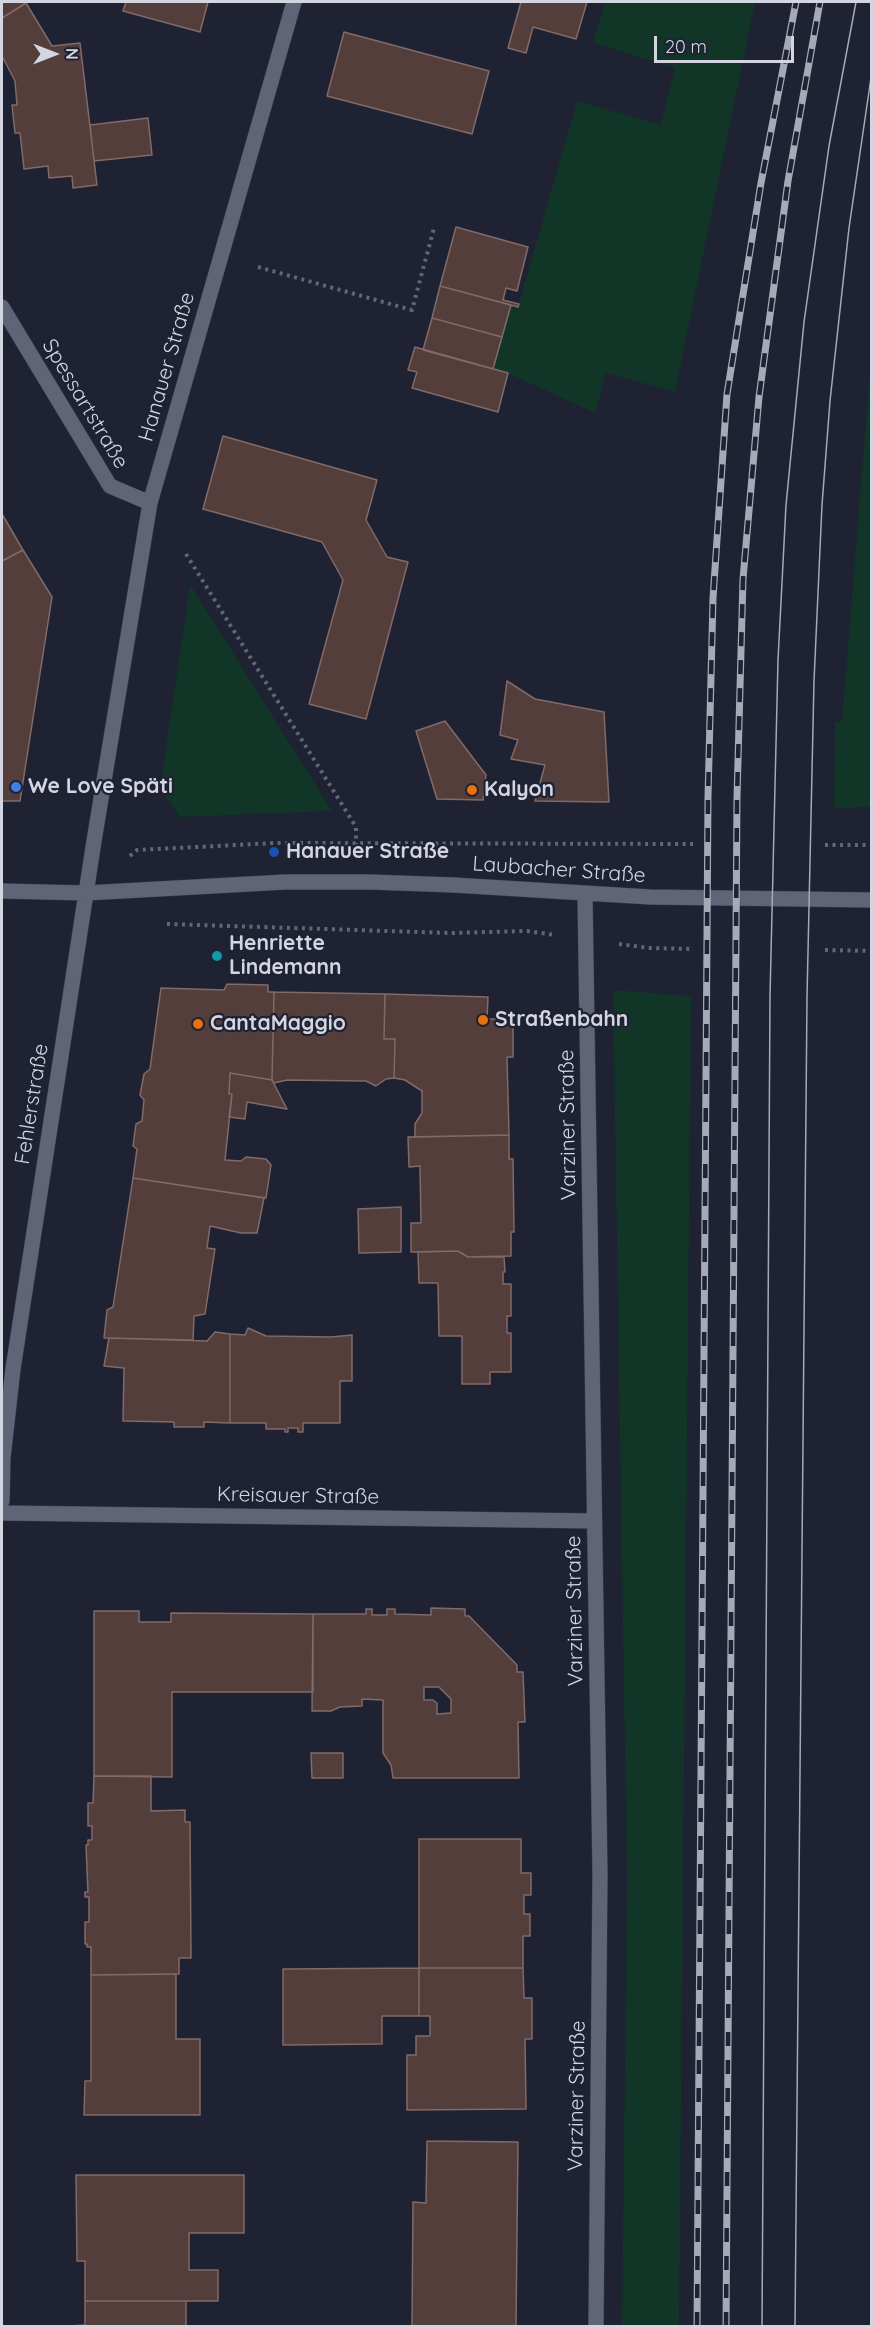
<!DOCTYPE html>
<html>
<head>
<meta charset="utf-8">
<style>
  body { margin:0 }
  #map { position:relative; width:873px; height:2328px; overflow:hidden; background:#1e2233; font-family:Quicksand,sans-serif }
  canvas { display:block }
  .frame { position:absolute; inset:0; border:3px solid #d3d6e1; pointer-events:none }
  .north { position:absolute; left:24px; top:24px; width:60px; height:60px; -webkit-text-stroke:4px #1e2233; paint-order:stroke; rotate:90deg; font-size:16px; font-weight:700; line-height:24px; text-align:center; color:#d3d6e1 }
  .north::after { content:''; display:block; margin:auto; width:21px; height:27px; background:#d3d6e1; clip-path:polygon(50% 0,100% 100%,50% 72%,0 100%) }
  .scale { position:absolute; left:654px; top:36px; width:140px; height:27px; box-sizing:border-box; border:3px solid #d3d6e1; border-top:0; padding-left:8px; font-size:18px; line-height:21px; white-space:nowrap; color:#d3d6e1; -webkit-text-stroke:4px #1e2233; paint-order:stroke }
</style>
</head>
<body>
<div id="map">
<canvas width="873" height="2328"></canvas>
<div class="frame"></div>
<div class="north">N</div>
<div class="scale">20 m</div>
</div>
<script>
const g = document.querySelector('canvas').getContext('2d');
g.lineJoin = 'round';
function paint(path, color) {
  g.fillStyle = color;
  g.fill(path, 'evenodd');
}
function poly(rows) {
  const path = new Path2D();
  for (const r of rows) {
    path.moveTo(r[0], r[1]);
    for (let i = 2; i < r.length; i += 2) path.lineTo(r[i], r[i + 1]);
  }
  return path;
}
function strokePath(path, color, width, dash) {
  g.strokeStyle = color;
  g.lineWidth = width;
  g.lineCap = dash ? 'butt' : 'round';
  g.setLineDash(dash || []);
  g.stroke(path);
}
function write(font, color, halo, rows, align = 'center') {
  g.font = font + ' Quicksand,sans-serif';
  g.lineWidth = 4.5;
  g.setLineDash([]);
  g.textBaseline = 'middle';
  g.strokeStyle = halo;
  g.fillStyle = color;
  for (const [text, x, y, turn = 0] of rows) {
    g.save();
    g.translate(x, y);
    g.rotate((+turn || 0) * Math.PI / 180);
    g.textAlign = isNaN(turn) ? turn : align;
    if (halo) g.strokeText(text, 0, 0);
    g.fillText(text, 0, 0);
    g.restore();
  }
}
paint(poly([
  [605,2,755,2,675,392,606,373,595,413,508,373,493,369,511,305,518,307,577,101,661,125,675,68,593,43],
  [871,359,871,807,834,808,835,722,842,721],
  [190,584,332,811,180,817,160,789],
  [613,990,691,996,679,2326,622,2326,627,1881]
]), '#113627');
const building = poly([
  [2,2,25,2,26,3,2,18,2,2],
  [126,2,208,2,200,32,123,11,126,2],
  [521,2,587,2,576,39,533,27,526,53,508,48,521,2],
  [26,3,52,46,80,43,97,185,73,188,72,176,49,178,48,166,24,169,20,133,15,133,12,105,17,105,15,81,2,56,2,18,26,3],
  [344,32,489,71,472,134,327,96,344,32],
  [148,118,152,155,94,161,90,125,148,118],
  [456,227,528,247,517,291,506,288,503,300,519,304,518,307,440,286,456,227],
  [440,286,511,305,502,337,432,318,440,286],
  [432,318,502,337,493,369,423,350,432,318],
  [415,347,508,373,498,412,412,388,417,372,408,370,415,347],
  [223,436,377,480,366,520,387,557,408,562,366,719,309,704,343,580,322,542,203,509,223,436],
  [2,514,23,550,2,561,2,514],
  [23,550,52,597,20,801,2,801,2,561,23,550],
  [507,681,535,699,604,712,609,802,535,801,545,765,511,759,518,740,500,735,507,681],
  [445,721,486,775,483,800,437,799,416,731,445,721],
  [227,984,268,985,268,992,274,992,272,1080,230,1073,229,1094,232,1094,225,1160,241,1161,246,1157,266,1159,271,1165,266,1198,133,1178,137,1149,133,1146,136,1124,142,1121,144,1100,140,1095,144,1074,150,1069,161,988,224,990,227,984],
  [274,992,385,994,384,1039,395,1039,394,1078,386,1079,376,1086,366,1081,287,1080,274,1083,272,1080,274,992],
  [385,994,488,997,487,1019,504,1019,513,1027,513,1057,507,1057,509,1135,415,1137,415,1124,422,1113,422,1091,405,1080,394,1078,395,1039,384,1039,385,994],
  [230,1073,272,1080,287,1109,247,1102,245,1119,229,1117,232,1094,229,1094,230,1073],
  [509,1135,509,1159,513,1159,514,1232,511,1232,511,1256,468,1257,458,1251,411,1252,411,1223,421,1223,420,1166,409,1167,408,1137,509,1135],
  [133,1178,264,1198,257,1233,241,1233,210,1226,207,1248,215,1249,205,1314,194,1316,193,1340,104,1338,107,1310,113,1307,133,1178],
  [401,1207,401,1252,359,1253,358,1209,401,1207],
  [458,1251,468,1257,504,1257,505,1272,503,1272,503,1284,511,1284,511,1316,507,1316,507,1333,511,1333,511,1372,490,1372,490,1384,462,1384,462,1336,439,1336,438,1283,419,1283,418,1252,458,1251],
  [248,1328,266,1336,331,1337,352,1335,352,1381,340,1381,340,1423,303,1423,303,1432,298,1432,298,1428,288,1428,288,1432,285,1432,285,1429,266,1429,266,1423,230,1423,230,1334,245,1335,248,1328],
  [215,1332,230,1334,230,1423,204,1422,204,1427,174,1427,174,1422,123,1421,124,1368,104,1366,109,1338,207,1341,215,1332],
  [431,1608,465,1609,465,1616,469,1616,517,1665,517,1672,523,1672,525,1722,518,1722,519,1778,393,1778,391,1765,383,1753,383,1700,362,1699,362,1706,340,1707,331,1711,312,1711,313,1614,366,1614,366,1609,372,1609,372,1615,387,1615,387,1609,395,1609,395,1614,431,1615,431,1608],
  [424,1687,439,1687,451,1699,451,1713,437,1714,437,1703,433,1700,424,1700,424,1687],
  [94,1611,139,1611,139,1622,171,1622,171,1613,313,1614,313,1692,172,1692,172,1777,94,1776,94,1611],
  [311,1753,343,1753,343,1778,312,1778,311,1753],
  [94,1776,151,1776,151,1811,185,1810,185,1822,190,1822,191,1958,179,1958,179,1974,91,1975,91,1947,87,1947,87,1944,85,1944,85,1922,89,1922,89,1897,85,1897,85,1892,88,1892,86,1845,88,1845,88,1840,92,1840,92,1826,88,1826,88,1803,93,1803,94,1776],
  [419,1839,521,1839,521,1873,531,1873,531,1895,524,1895,524,1914,530,1914,530,1936,523,1936,523,1968,419,1968,419,1839],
  [419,1968,523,1968,524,1998,532,1998,532,2039,525,2039,526,2109,407,2110,407,2055,416,2055,416,2036,430,2036,430,2016,419,2016,419,1968],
  [419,1968,419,2016,382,2016,382,2044,283,2045,283,1969,419,1968],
  [176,1974,176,2039,200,2039,200,2115,84,2115,85,2081,91,2081,91,1975,176,1974],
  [427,2141,518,2142,516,2326,412,2326,413,2202,426,2203,427,2141],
  [76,2175,244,2175,244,2233,189,2233,189,2270,218,2270,218,2301,85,2301,85,2261,77,2261,76,2175],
  [85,2301,186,2301,186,2326,70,2326,85,2325,85,2301]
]);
paint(building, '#543e3c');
strokePath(building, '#826a68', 1.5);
const minor = poly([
  [2,307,110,486,150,503],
  [2,891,86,893,285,882,370,882,454,885,650,897,872,900],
  [585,895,600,1874,596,2326],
  [2,1501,3,1458,13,1369,94,841,150,503,294,2],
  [2,1513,595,1521]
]);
strokePath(minor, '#393c4a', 16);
strokePath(poly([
  [258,267,412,310,434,228],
  [186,554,356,827,356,850],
  [825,845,872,845],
  [130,856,137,850,275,843,694,844],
  [167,924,451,933,527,931,555,935],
  [619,944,649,948,693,949],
  [825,950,872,951]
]), '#636675', 4, [3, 4.5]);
strokePath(minor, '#5f6477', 15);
strokePath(poly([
  [762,2326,770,996,778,660,786,505,804,322,829,146,856,2],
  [795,2326,807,997,814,681,822,505,830,401,849,228,872,71]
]), '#a6aab6', 1.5);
const rail = poly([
  [697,2326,708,797,713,598,727,394,761,183,796,2],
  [726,2326,737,797,743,579,759,397,788,181,820,2]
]);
strokePath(rail, '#a6aab6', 7);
strokePath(rail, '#1e2233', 4.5, [14]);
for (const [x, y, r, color] of [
  [16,787,6,"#3f7fe0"],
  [472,790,6,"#e8710a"],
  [274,852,6,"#1a4fb4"],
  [217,956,6,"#0f9aa8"],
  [483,1020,6,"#e8710a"],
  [198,1024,6,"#e8710a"]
]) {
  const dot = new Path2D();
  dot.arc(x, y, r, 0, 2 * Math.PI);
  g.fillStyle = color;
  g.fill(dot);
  strokePath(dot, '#1e2233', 2);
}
write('21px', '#d3d6e1', '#1e2233', [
  ["Hanauer Straße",167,367,-74],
  ["Spessartstraße",85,404,59],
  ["Laubacher Straße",559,870,4],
  ["Fehlerstraße",32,1104,-81],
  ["Varziner Straße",568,1125,-91],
  ["Kreisauer Straße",298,1496,1],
  ["Varziner Straße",575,1611,-91],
  ["Varziner Straße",577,2096,-89]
]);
write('bold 21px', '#d3d6e1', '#1e2233', [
  ["We Love Späti",28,787],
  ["Kalyon",484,790],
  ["Hanauer Straße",286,852],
  ["Henriette",229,944],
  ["Lindemann",229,968],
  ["Straßenbahn",495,1020],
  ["CantaMaggio",210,1024]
], 'left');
</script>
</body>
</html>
